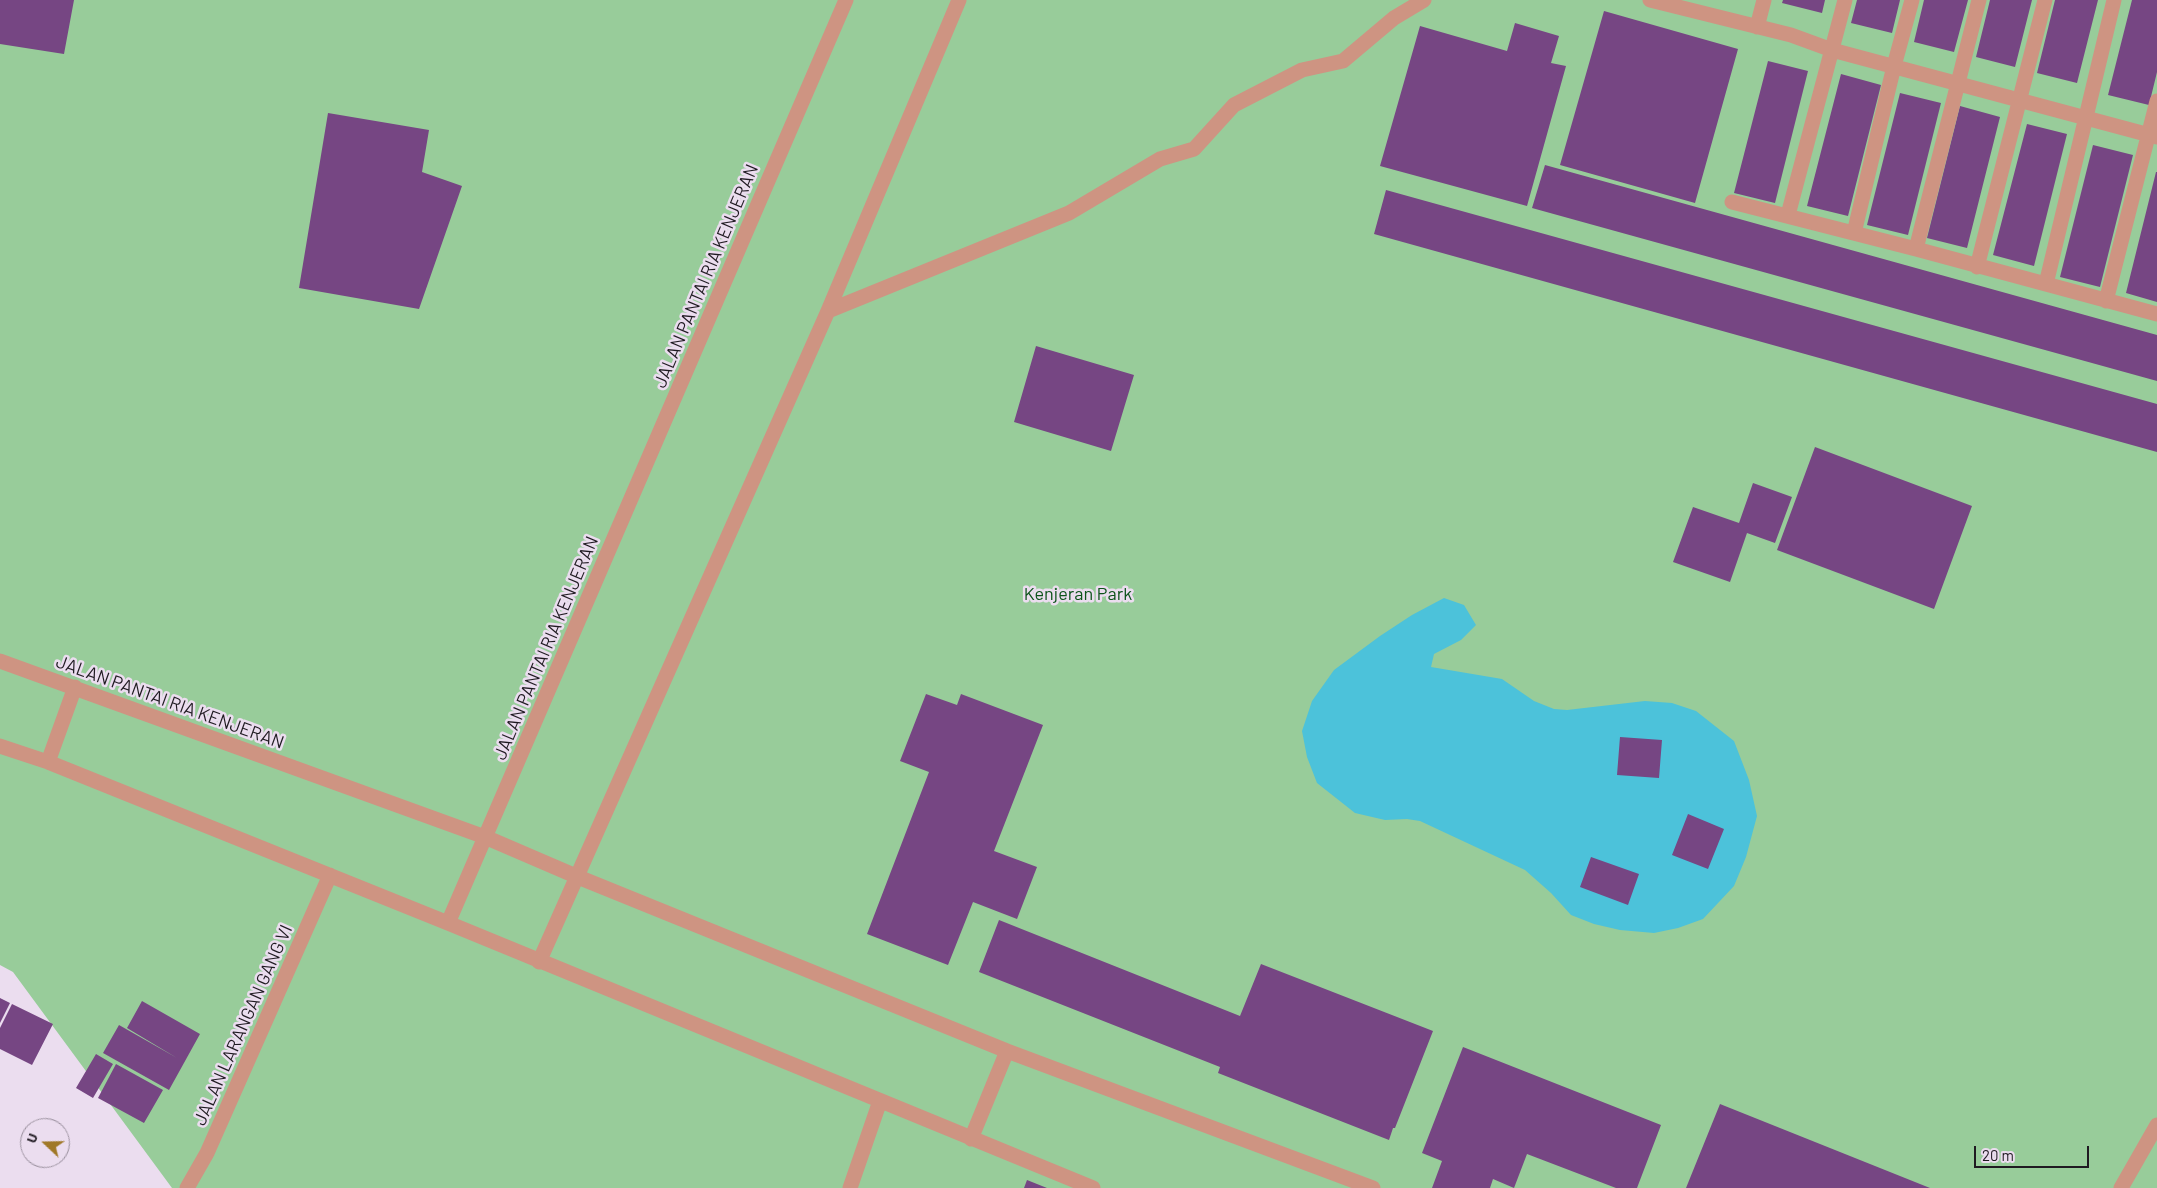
<!DOCTYPE html>
<html>
<head>
<meta charset="utf-8">
<style>
  body { margin:0 }
  #map { position:relative; width:2157px; height:1188px; overflow:hidden; background:#ebddef; font-family:Barlow,sans-serif }
  canvas { display:block }
  .north { position:absolute; left:20px; top:1118px; width:50px; height:50px; box-sizing:border-box; background:#ebddef; border:1px solid #998f9d; border-radius:50%; rotate:291deg; font-size:14px; font-weight:700; line-height:20px; text-align:center; color:#1f1a21 }
  .north::after { content:''; display:block; margin:auto; width:18px; height:22px; background:#a07827; clip-path:polygon(50% 0,100% 100%,50% 72%,0 100%) }
  .scale { position:absolute; left:1974px; top:1146px; width:115px; height:22px; box-sizing:border-box; border:2px solid #1f1a21; border-top:0; padding-left:6px; font-size:15px; line-height:18px; white-space:nowrap; color:#1f1a21; -webkit-text-stroke:4px #ebddef; paint-order:stroke }
</style>
</head>
<body>
<div id="map">
<canvas width="2157" height="1188"></canvas>
<div class="north">U</div>
<div class="scale">20 m</div>
</div>
<script>
const g = document.querySelector('canvas').getContext('2d');
g.lineJoin = 'round';
function paint(path, color) {
  g.fillStyle = color;
  g.fill(path, 'evenodd');
}
function poly(rows) {
  const path = new Path2D();
  for (const r of rows) {
    path.moveTo(r[0], r[1]);
    for (let i = 2; i < r.length; i += 2) path.lineTo(r[i], r[i + 1]);
  }
  return path;
}
function strokePath(path, color, width, dash) {
  g.strokeStyle = color;
  g.lineWidth = width;
  g.lineCap = dash ? 'butt' : 'round';
  g.setLineDash(dash || []);
  g.stroke(path);
}
function write(font, color, halo, rows, align = 'center') {
  g.font = font + ' Barlow,sans-serif';
  g.lineWidth = 5;
  g.setLineDash([]);
  g.textBaseline = 'middle';
  g.strokeStyle = halo;
  g.fillStyle = color;
  for (const [text, x, y, turn = 0] of rows) {
    g.save();
    g.translate(x, y);
    g.rotate((+turn || 0) * Math.PI / 180);
    g.textAlign = isNaN(turn) ? turn : align;
    if (halo) g.strokeText(text, 0, 0);
    g.fillText(text, 0, 0);
    g.restore();
  }
}
paint(poly([
  [0,0,2157,0,2157,1188,172,1188,13,972,0,965]
]), '#98cc9a');
paint(poly([
  [1444,598,1464,605,1476,625,1461,640,1434,654,1431,667,1502,679,1534,701,1554,709,1567,710,1645,701,1672,703,1696,711,1734,741,1749,780,1757,816,1746,857,1734,886,1703,919,1678,928,1654,933,1620,930,1594,924,1571,915,1551,893,1525,870,1420,821,1407,819,1385,820,1355,813,1317,783,1307,757,1302,731,1312,701,1334,670,1380,636,1412,615]
]), '#4cc2da');
paint(poly([
  [0,0,74,0,64,54,0,44],
  [1783,0,1825,0,1822,13,1782,3],
  [1857,0,1900,0,1892,33,1851,23],
  [1924,0,1968,0,1954,52,1914,42],
  [1990,0,2032,0,2015,67,1976,57],
  [2055,0,2098,0,2077,83,2037,73],
  [2132,0,2157,0,2157,72,2149,105,2108,95],
  [1604,11,1738,49,1695,203,1560,165],
  [1515,23,1559,36,1551,63,1566,66,1527,206,1380,166,1420,26,1507,51],
  [1768,61,1808,71,1775,203,1734,193],
  [1841,74,1881,85,1848,216,1807,206],
  [1900,93,1941,103,1908,235,1867,225],
  [1960,106,2000,117,1967,248,1927,238],
  [328,113,429,130,422,172,462,186,419,309,299,288],
  [2027,124,2067,134,2034,266,1993,255],
  [2093,145,2133,155,2100,287,2060,277],
  [1545,165,2157,335,2157,381,1532,208],
  [2156,172,2157,172,2157,302,2126,293],
  [1386,190,2157,404,2157,452,1374,234],
  [1036,346,1134,375,1111,451,1014,422],
  [1815,447,1972,506,1934,609,1777,550],
  [1753,483,1792,497,1775,543,1747,533,1730,582,1673,562,1693,507,1739,523],
  [926,694,957,705,961,694,1043,725,994,851,1037,867,1017,919,973,902,948,965,867,934,929,772,900,761],
  [1620,737,1662,740,1659,778,1617,775],
  [1688,814,1724,829,1708,869,1672,855],
  [1591,857,1639,874,1628,905,1580,887],
  [999,920,1240,1016,1261,964,1433,1031,1395,1128,1393,1128,1389,1140,1218,1073,1220,1067,979,972],
  [0,998,10,1003,0,1023],
  [142,1001,200,1034,169,1090,103,1053,119,1025,177,1058,127,1028],
  [12,1004,53,1024,32,1065,0,1049,0,1028],
  [1463,1047,1661,1125,1637,1188,1616,1188,1527,1154,1514,1188,1493,1179,1490,1188,1432,1188,1442,1161,1422,1153],
  [96,1054,113,1064,93,1098,76,1088],
  [116,1064,163,1090,144,1123,98,1098],
  [1720,1104,1930,1188,1686,1188],
  [1027,1180,1047,1188,1024,1188]
]), '#764683');
strokePath(poly([
  [1650,0,1791,35,1832,50,2157,137],
  [1757,27,1764,0],
  [1732,202,1916,249,2157,314],
  [1788,215,1845,0],
  [1854,233,1894,66,1912,0],
  [1916,249,1979,0],
  [1977,267,2045,0],
  [2046,284,2114,0],
  [2106,301,2157,101],
  [828,311,1069,213,1160,159,1194,149,1234,105,1302,70,1343,61,1394,18,1424,0],
  [0,661,485,837,578,877,1007,1051,1373,1188],
  [0,746,48,762,448,923,1093,1188],
  [48,762,75,687],
  [448,923,846,0],
  [539,962,828,311,959,0],
  [971,1139,1007,1051],
  [187,1188,207,1153,330,875],
  [850,1188,880,1101],
  [2121,1188,2157,1125]
]), '#ce9482', 15);
write('18px', '#1f1a21', '#ebddef', [
  ["JALAN PANTAI RIA KENJERAN",706,276,-67],
  ["JALAN PANTAI RIA KENJERAN",546,648,-67],
  ["JALAN PANTAI RIA KENJERAN",170,702,20],
  ["JALAN LARANGAN GANG VI",243,1025,-66]
]);
write('18px', '#0c531a', '#ebddef', [
  ["Kenjeran Park",1078,594]
]);
</script>
</body>
</html>
